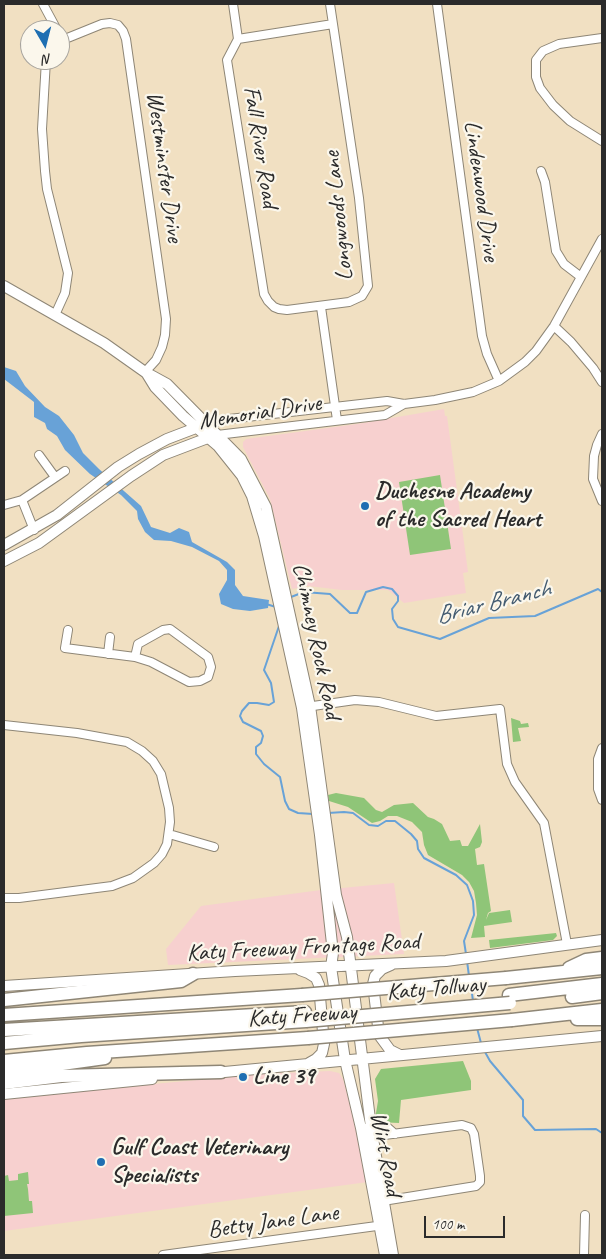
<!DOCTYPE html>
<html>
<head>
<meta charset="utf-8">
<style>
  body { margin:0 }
  #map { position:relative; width:606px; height:1259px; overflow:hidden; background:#f1e0c2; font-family:Caveat,sans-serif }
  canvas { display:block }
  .frame { position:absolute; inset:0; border:5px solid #2b2b2b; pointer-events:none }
  .north { position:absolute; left:20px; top:20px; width:50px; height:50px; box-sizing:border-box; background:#fbf7ec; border:1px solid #a8a59f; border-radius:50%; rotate:172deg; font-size:14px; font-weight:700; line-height:20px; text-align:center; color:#2b2b2b }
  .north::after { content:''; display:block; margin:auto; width:18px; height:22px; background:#1f6fb2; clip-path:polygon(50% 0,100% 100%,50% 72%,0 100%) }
  .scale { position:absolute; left:424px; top:1216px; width:81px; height:22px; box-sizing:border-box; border:2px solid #2b2b2b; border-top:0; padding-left:6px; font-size:15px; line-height:18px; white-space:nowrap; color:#2b2b2b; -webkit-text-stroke:4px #fbf7ec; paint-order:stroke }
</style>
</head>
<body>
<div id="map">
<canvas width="606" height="1259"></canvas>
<div class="frame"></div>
<div class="north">N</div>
<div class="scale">100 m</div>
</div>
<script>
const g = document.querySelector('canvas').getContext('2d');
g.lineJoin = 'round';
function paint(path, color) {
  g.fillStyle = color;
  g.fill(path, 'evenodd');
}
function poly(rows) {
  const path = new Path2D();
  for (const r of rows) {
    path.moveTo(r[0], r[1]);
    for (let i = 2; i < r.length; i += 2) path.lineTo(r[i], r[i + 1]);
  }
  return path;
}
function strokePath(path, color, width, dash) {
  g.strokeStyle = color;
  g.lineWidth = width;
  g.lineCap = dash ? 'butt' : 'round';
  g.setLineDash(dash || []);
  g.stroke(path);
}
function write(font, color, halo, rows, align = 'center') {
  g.font = font + ' Caveat,sans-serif';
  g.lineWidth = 4.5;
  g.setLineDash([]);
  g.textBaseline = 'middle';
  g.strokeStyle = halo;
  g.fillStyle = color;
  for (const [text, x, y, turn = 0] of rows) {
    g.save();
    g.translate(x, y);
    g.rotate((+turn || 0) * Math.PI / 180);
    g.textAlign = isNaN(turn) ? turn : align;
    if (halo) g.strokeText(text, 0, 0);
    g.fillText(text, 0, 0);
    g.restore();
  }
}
paint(poly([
  [444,409,445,416,447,416,468,572,463,573,466,593,404,603,388,590,342,590,308,586,292,589,270,499,243,447,243,442,246,439,357,424],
  [394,883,404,954,168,965,166,949,201,906,321,890],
  [330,1071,339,1073,343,1079,361,1144,368,1182,4,1231,4,1098,261,1074]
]), '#f7d0cf');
paint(poly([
  [440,475,451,549,410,555,399,482],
  [511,718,520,721,521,724,528,723,529,727,518,728,521,741,513,742],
  [336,793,364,798,376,810,382,812,394,805,413,803,428,817,434,819,442,824,450,841,460,840,462,846,468,846,480,824,482,842,480,847,475,849,477,865,484,864,491,911,488,913,486,920,489,913,510,910,512,922,484,926,485,937,471,938,477,915,476,903,474,891,469,882,462,875,428,855,424,845,422,832,412,822,397,816,388,816,380,821,372,823,348,807,329,801,328,795],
  [556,933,557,936,553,940,490,948,489,940],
  [463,1061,471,1081,471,1090,401,1100,399,1123,376,1122,375,1119,378,1101,375,1079,381,1069],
  [28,1172,29,1184,27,1184,28,1189,29,1201,32,1201,33,1213,4,1216,4,1176,8,1175,9,1181,18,1180,18,1174]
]), '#8fc578');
paint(poly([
  [4,367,16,371,25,386,45,407,59,416,74,435,83,453,99,469,141,506,151,527,170,533,179,528,189,532,192,542,227,562,235,570,235,585,243,596,269,600,268,608,250,611,233,609,221,604,219,594,227,580,227,570,219,561,192,547,171,541,154,540,145,532,138,519,137,511,121,495,90,474,65,450,57,436,47,429,45,423,34,417,34,402,4,379]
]), '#68a2d7');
strokePath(poly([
  [291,597,304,592,330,594,350,613,357,613,366,592,383,587,392,589,398,596,398,601,392,609,393,619,398,627,440,639,489,618,535,616,598,589,602,592],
  [266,604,276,607],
  [279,626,264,670,271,683,274,702,269,705,257,703,249,703,242,711,240,716,243,722,261,731,263,736,261,743,256,747,256,754,264,764,280,777,285,801,289,809,298,813,313,814],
  [328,813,344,812,353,813,369,825,378,826,386,821,395,821,411,834,417,841,418,849,424,858,456,875,467,885,473,901,474,915,464,941,466,954],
  [467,961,469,976],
  [471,986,473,1001],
  [477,1028,481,1043],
  [485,1052,490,1061,523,1100,523,1116,535,1130,596,1129,602,1133]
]), '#68a2d7', 2);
const minor = poly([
  [43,4,57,30],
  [233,4,238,39],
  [330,4,359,198,368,286,362,296,349,302,287,310,279,309,274,307,268,301,264,294,227,60,238,39,333,24],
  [437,4,482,336,487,354,499,381],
  [602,38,559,44,543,51,536,60,536,77,540,88,553,105,570,121,602,141],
  [60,41,102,24,110,23,118,25,123,31,126,39,166,319,165,335,162,347,156,360,145,372],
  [46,60,42,129,45,171,47,189,68,273,65,293,55,315],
  [541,171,545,182,556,251,564,264,581,277],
  [321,307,337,420],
  [554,326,571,342,593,368,602,382],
  [206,424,229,419,387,401,404,404,435,400,473,392,499,381,525,362,536,351,554,326,602,239],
  [602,434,597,445,594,456,593,479,602,501],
  [217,435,385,415,404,404],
  [39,455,55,477],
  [22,500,34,530],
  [4,505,22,500,65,471],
  [68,630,65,648,135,657,151,662,189,682,200,681,208,677,211,667,208,657,170,629,163,630,138,644,135,657],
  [108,654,110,637],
  [306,707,355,700,379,702,436,716,500,709,507,764,515,782,544,823,567,944],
  [4,725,77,733,127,742,142,751,153,761,161,774,169,808,170,822,167,844,162,854,154,863,133,878,112,886,19,898,4,898],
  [602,748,598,759,598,789,602,800],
  [169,834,214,847],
  [366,1128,387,1127,395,1134],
  [369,1137,462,1125,471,1128,474,1134,480,1176,480,1182,476,1186,383,1201],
  [163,1255,384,1225],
  [584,1255,585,1215]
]);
const major = poly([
  [4,286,104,343,145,372,167,384,241,459,266,507,310,706,336,895,347,937,371,1127,393,1255],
  [147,374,155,387,183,416,218,446,242,476,252,496,264,536,302,708,320,835,333,953,331,967,345,1060,361,1128,385,1255],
  [4,545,57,515,118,467,139,454,167,439,201,426],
  [4,561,39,543,131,476,163,455,213,436],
  [391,965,382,969,375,976,373,984,379,1035,390,1050,400,1055],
  [300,970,308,973,316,978,319,985,324,1044,322,1053,316,1059,309,1063],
  [4,986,235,971,446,961,602,940],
  [214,1073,602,1036],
  [4,1094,152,1079]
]);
const highway = poly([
  [569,968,586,960,602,958],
  [506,978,602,968],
  [509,995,602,984],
  [572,997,602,993],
  [4,1000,181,981,193,974],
  [4,1015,302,995],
  [577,1019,602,1019],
  [512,1020,602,1010],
  [4,1030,305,1012],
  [4,1043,81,1036,306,1021],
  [4,1061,87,1053,308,1038],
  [4,1072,105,1058],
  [4,1083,61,1076,221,1072]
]);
strokePath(minor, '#8e8676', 10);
strokePath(major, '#8e8676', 12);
strokePath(highway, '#8e8676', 15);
strokePath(minor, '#fff', 8);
strokePath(major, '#fff', 10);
strokePath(highway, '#fff', 12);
const highwayBridge = poly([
  [302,995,506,978],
  [306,1021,510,1003],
  [308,1038,512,1020]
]);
strokePath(highwayBridge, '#8e8676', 15, []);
strokePath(highwayBridge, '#fff', 12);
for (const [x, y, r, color] of [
  [365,506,5,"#1f6fb2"],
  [243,1077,5,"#1f6fb2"],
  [101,1162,5,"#1f6fb2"]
]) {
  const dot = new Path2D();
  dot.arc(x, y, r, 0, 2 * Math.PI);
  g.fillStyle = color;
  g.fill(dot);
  strokePath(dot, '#fbf7ec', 2);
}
write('24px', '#2b2b2b', '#fbf7ec', [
  ["Fall River Road",260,147,81],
  ["Westminster Drive",164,167,82],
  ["Lindenwood Drive",481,191,82],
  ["Longwoods Lane",339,216,-96],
  ["Memorial Drive",260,413,-9],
  ["Chimney Rock Road",316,641,78],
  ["Katy Freeway Frontage Road",303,948,-3],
  ["Katy Tollway",436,989,-5],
  ["Katy Freeway",302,1016,-4],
  ["Wirt Road",385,1154,79],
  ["Betty Jane Lane",273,1222,-8]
]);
write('bold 24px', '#2b2b2b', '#fbf7ec', [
  ["Duchesne Academy",375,492],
  ["of the Sacred Heart",375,520],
  ["Line 39",253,1077],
  ["Gulf Coast Veterinary",111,1148],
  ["Specialists",111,1176]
], 'left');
write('italic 25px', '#435b70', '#fbf7ec', [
  ["Briar Branch",493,603,-14]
]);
</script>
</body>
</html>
